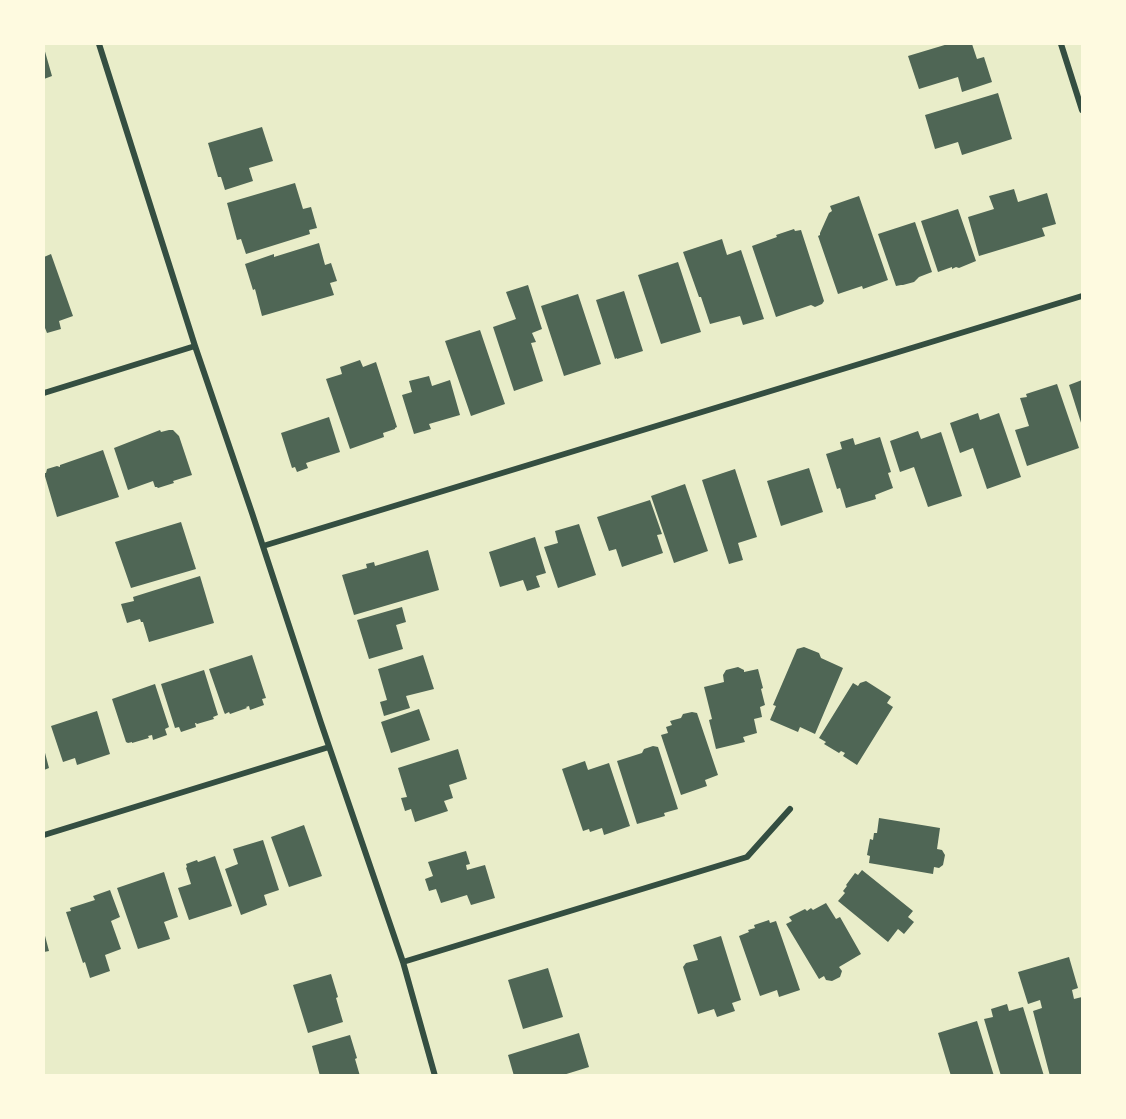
<!DOCTYPE html>
<html>
<head>
<meta charset="utf-8">
<style>
  body { margin:0 }
  #map { position:relative; width:1126px; height:1119px; overflow:hidden; background:#e9edc9; font-family:"Fira Sans Condensed",sans-serif }
  canvas { display:block }
  .frame { position:absolute; inset:0; border:45px solid #fefae0; pointer-events:none }
</style>
</head>
<body>
<div id="map">
<canvas width="1126" height="1119"></canvas>
<div class="frame"></div>
</div>
<script>
const g = document.querySelector('canvas').getContext('2d');
g.lineJoin = 'round';
function paint(path, color) {
  g.fillStyle = color;
  g.fill(path, 'evenodd');
}
function poly(rows) {
  const path = new Path2D();
  for (const r of rows) {
    path.moveTo(r[0], r[1]);
    for (let i = 2; i < r.length; i += 2) path.lineTo(r[i], r[i + 1]);
  }
  return path;
}
function strokePath(path, color, width, dash) {
  g.strokeStyle = color;
  g.lineWidth = width;
  g.lineCap = dash ? 'butt' : 'round';
  g.setLineDash(dash || []);
  g.stroke(path);
}
paint(poly([
  [948,44,972,44,977,59,984,57,992,82,962,92,958,77,919,89,908,56],
  [44,48,52,76,44,79],
  [998,93,1012,139,962,155,958,142,935,149,925,115],
  [262,127,273,161,249,168,253,181,225,190,221,177,218,177,208,143],
  [295,183,303,209,311,207,317,228,309,230,310,234,246,254,241,239,237,240,227,203],
  [1014,189,1018,202,1047,193,1056,224,1042,228,1045,236,979,256,968,217,994,209,989,196],
  [859,196,888,280,863,289,862,286,838,294,818,236,820,235,820,233,829,213,832,211,830,206],
  [958,209,976,261,959,268,956,267,952,269,952,267,938,272,921,221],
  [915,222,932,272,919,277,914,282,903,285,901,285,896,286,878,234],
  [794,229,795,231,801,230,824,301,822,304,815,307,811,305,776,317,752,246,777,237,776,235],
  [722,239,727,255,741,250,764,319,743,325,740,316,710,324,701,297,699,297,683,252],
  [319,243,325,265,331,263,337,281,330,283,334,295,262,316,255,289,253,290,245,264,274,254,274,257],
  [51,254,73,316,59,321,61,329,47,333,45,328,44,328,44,257],
  [678,262,701,332,661,344,638,275],
  [528,285,542,329,532,333,536,342,531,343,543,381,514,391,493,327,516,319,506,292],
  [624,291,643,351,617,359,617,358,615,359,596,300],
  [578,294,601,364,564,376,541,306],
  [480,330,505,404,471,416,445,341],
  [360,360,363,367,376,362,397,427,395,428,395,429,383,433,384,437,350,449,326,379,342,374,340,367],
  [429,376,432,386,450,380,460,415,429,424,431,429,414,434,402,395,412,392,409,381],
  [1082,380,1082,426,1069,385],
  [1057,384,1079,448,1027,466,1015,430,1029,426,1020,398,1027,397,1026,394],
  [978,413,980,420,999,413,1021,477,987,489,973,448,960,453,950,423],
  [329,417,340,452,306,463,308,468,297,472,295,467,292,468,281,433],
  [160,430,161,432,169,430,173,430,179,436,192,475,173,481,174,483,158,488,157,487,155,487,153,481,128,490,114,448],
  [918,431,921,439,941,432,962,496,928,507,914,467,900,472,890,441],
  [880,437,891,472,888,473,893,488,875,495,876,499,846,508,840,488,837,489,826,454,842,449,840,442,853,438,855,445],
  [103,450,119,497,57,517,44,473,46,473,47,469,57,466,60,467,60,465],
  [809,468,823,512,781,526,767,481],
  [735,469,757,537,738,543,743,560,729,564,702,480],
  [685,484,708,551,674,563,651,496],
  [650,500,662,534,657,535,663,553,622,567,616,549,609,551,597,517],
  [181,522,196,569,131,588,115,542],
  [579,524,596,575,558,588,544,547,558,543,555,531],
  [535,537,546,573,536,576,540,587,527,591,523,580,500,587,489,552],
  [428,550,439,590,354,615,342,575,367,568,366,564,374,562,375,566],
  [200,576,214,623,149,642,143,622,141,622,140,619,127,623,121,604,134,601,133,597],
  [402,607,406,622,396,625,403,649,369,659,357,620],
  [804,647,819,653,821,658,843,668,815,734,800,727,798,732,770,720,776,706,773,705,797,649],
  [252,655,266,698,262,699,264,705,250,710,249,706,246,707,247,708,230,714,229,712,225,714,224,712,209,669],
  [423,655,434,689,406,696,410,708,384,716,380,702,387,700,378,669],
  [738,667,744,670,744,672,758,669,763,688,761,689,765,705,760,707,762,717,754,719,757,733,743,737,745,742,716,749,709,720,712,719,704,687,724,682,723,675,726,670],
  [204,670,218,715,213,717,214,719,197,724,196,723,195,723,196,727,181,732,179,727,175,728,161,684],
  [866,681,891,697,887,703,893,707,857,765,843,756,845,753,841,751,839,753,824,744,826,742,819,738,853,683,858,686,860,683],
  [155,684,169,727,165,729,167,735,153,740,152,735,148,736,149,738,132,743,132,742,128,743,126,742,112,699],
  [419,709,430,740,391,753,381,722],
  [97,711,110,754,77,765,75,758,63,762,51,726],
  [692,712,697,713,718,775,705,780,707,786,681,795,661,735,668,733,666,727,672,725,670,721,681,718,683,714],
  [653,746,658,747,678,809,664,813,665,816,637,824,617,761,642,753,644,749],
  [44,749,49,768,44,770],
  [458,749,467,779,449,785,453,798,444,801,448,811,415,822,411,809,405,811,401,798,407,797,398,768],
  [585,761,588,770,609,763,630,826,604,835,602,828,590,832,589,829,583,831,562,769],
  [879,818,940,828,937,849,942,850,945,855,943,865,939,868,934,867,933,874,869,863,870,856,867,855,870,839,873,840,874,833,877,833],
  [304,825,322,876,289,887,271,837],
  [263,840,279,890,264,895,267,905,241,915,225,869,238,864,233,849],
  [466,851,470,864,466,865,467,870,485,865,495,898,471,905,467,895,441,903,436,889,429,891,425,879,433,876,428,862],
  [215,856,232,906,189,920,178,888,191,884,186,868,187,867,186,864,197,860,198,862],
  [862,870,913,911,908,917,914,922,904,934,898,929,888,942,838,901,845,893,843,891,847,886,846,885,855,873,858,875],
  [164,872,178,917,164,922,170,939,138,949,117,888],
  [110,890,120,917,111,921,121,949,105,955,110,971,90,978,85,962,83,963,66,912,71,911,70,908,95,900,93,896],
  [826,903,836,919,840,917,861,954,839,967,842,971,840,977,832,981,826,980,824,976,819,979,786,924,792,921,789,917,805,909,807,911,811,908,813,910],
  [769,920,770,923,776,921,800,990,779,997,777,990,760,996,739,936,749,932,748,930,755,928,754,925],
  [44,932,49,951,44,952],
  [721,936,741,1000,732,1003,735,1011,717,1017,714,1009,698,1014,683,967,686,963,698,960,693,945],
  [1069,957,1078,988,1072,990,1074,999,1082,997,1082,1076,1050,1076,1033,1011,1042,1008,1040,1000,1028,1004,1018,972],
  [548,968,563,1017,523,1029,508,980],
  [331,974,338,997,336,998,343,1022,308,1033,293,985],
  [1007,1004,1009,1011,1023,1007,1044,1076,1001,1076,984,1019,993,1017,991,1009],
  [977,1021,994,1076,951,1076,938,1033],
  [579,1033,589,1067,560,1076,514,1076,508,1055],
  [350,1035,357,1058,355,1059,360,1076,320,1076,312,1046]
]), '#4f6655');
strokePath(poly([
  [99,44,195,346,252,513,321,723,403,962,435,1076],
  [1061,44,1082,110],
  [44,393,195,346],
  [263,546,1082,296],
  [44,835,329,747],
  [403,962,747,857,790,809]
]), '#344e41', 6);
</script>
</body>
</html>
